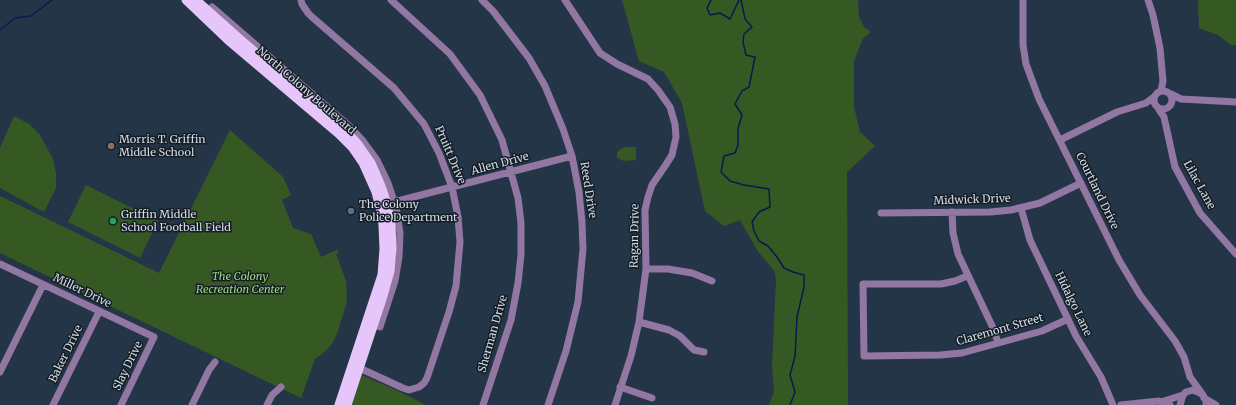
<!DOCTYPE html>
<html>
<head>
<meta charset="utf-8">
<style>
  body { margin:0 }
  canvas { display:block; background:#243547 }
</style>
</head>
<body>
<canvas width="1236" height="405"></canvas>
<script>
const g = document.querySelector('canvas').getContext('2d');
g.lineJoin = 'round';
function paint(path, color) {
  g.fillStyle = color;
  g.fill(path, 'evenodd');
}
function poly(rows) {
  const path = new Path2D();
  for (const r of rows) {
    if (r.length === 3) {
      path.moveTo(r[0] + r[2], r[1]);
      path.arc(r[0], r[1], r[2], 0, 2 * Math.PI);
      continue;
    }
    path.moveTo(r[0], r[1]);
    for (let i = 2; i < r.length; i += 2) path.lineTo(r[i], r[i + 1]);
  }
  return path;
}
function strokePath(path, color, width, dash) {
  g.strokeStyle = color;
  g.lineWidth = width;
  g.lineCap = dash ? 'butt' : 'round';
  g.setLineDash(dash || []);
  g.stroke(path);
}
function write(font, color, halo, rows, align = 'center') {
  g.font = font + ' Merriweather,serif';
  g.lineWidth = 3;
  g.setLineDash([]);
  g.textBaseline = 'middle';
  g.strokeStyle = halo;
  g.fillStyle = color;
  for (const [text, x, y, turn = 0] of rows) {
    g.save();
    g.translate(x, y);
    g.rotate((+turn || 0) * Math.PI / 180);
    g.textAlign = isNaN(turn) ? turn : align;
    if (halo) g.strokeText(text, 0, 0);
    g.fillText(text, 0, 0);
    g.restore();
  }
}
paint(poly([
  [622,0,858,0,859,17,864,27,871,32,863,38,854,61,854,107,860,132,875,146,847,172,848,405,769,405,774,392,772,366,776,281,775,272,757,250,740,220,724,226,705,211,682,103,664,72,639,61],
  [1198,0,1236,0,1236,45,1231,45,1218,35,1199,28],
  [14,116,29,124,40,135,53,159,56,173,56,188,44,212,0,188,0,148],
  [230,130,283,177,291,195,282,200,293,228,311,234,321,257,337,250,339,252,336,254,346,281,347,301,337,334,333,342,327,350,315,359,301,398,0,253,0,196,159,273],
  [624,147,636,147,636,160,624,161,617,158,617,152],
  [86,185,158,221,140,258,68,222],
  [362,375,396,390,426,405,351,405]
]), '#365924');
strokePath(poly([
  [711,0,707,8,710,15,720,13,730,19,739,0],
  [741,0,745,19,752,27,744,34,743,42,746,55,755,57,749,87,742,91,735,104,742,115,738,129,738,145,735,153,724,156,721,172,730,181,744,185,769,189,770,207,759,212,752,222,754,231,759,241,768,246,777,257,784,268,793,272,804,275,804,287,797,317,795,356,790,375,795,392,790,405],
  [0,30,15,18,31,16,52,0]
]), '#071b4f', 1.5);
strokePath(poly([
  [301,0,302,4,308,13,312,17,394,88,424,124,439,153,452,187,458,217,460,242,456,286,449,312,427,378,424,383,419,387,409,390,403,388,355,366],
  [391,0,450,54,480,95,502,140,518,198,521,223,521,255,518,283,511,320,483,405],
  [482,0,493,11,529,58,545,86,563,129,572,156,579,192,582,222,583,249,578,302,566,351,548,405],
  [565,0,600,53,617,64,648,79,658,90,670,107,675,124,676,137,672,155,665,166,652,185,648,197,645,210,646,269,639,322,631,356,615,405],
  [1023,0,1023,45,1026,64,1039,99,1119,260,1140,295,1175,341,1184,357,1190,377,1203,395],
  [1148,0,1153,15,1160,48,1163,81,1161,91],
  [208,11,212,7,349,126,363,141,377,160,388,183,396,207,400,233,399,257,395,281,380,327,374,325],
  [1163,100,9],
  [1171,94,1181,99,1236,102],
  [1158,108,1164,117,1175,167,1200,213,1236,254],
  [1060,140,1117,112,1146,103,1154,97],
  [390,203,572,156],
  [1021,208,1030,240,1076,336,1101,377,1113,405],
  [952,212,953,233,958,254,994,330,998,343],
  [881,213,990,212,1011,210,1040,203,1081,183],
  [0,264,154,337,121,405],
  [646,269,668,269,692,273,712,281],
  [967,276,955,281,941,284,863,284,864,356,940,355,962,353,1042,331,1068,319],
  [639,322,669,330,680,336,694,350,704,352],
  [0,372,43,285],
  [620,387,652,398],
  [1204,398,1216,405],
  [1161,402,1183,395],
  [53,405,99,312],
  [192,405,209,370,215,362],
  [267,405,272,395,281,387],
  [1121,405,1159,401,1170,405],
  [1180,405,1183,395,1186,392,1193,390,1200,393,1203,395,1206,401,1206,405]
]), '#9277a3', 7);
strokePath(poly([
  [186,0,228,40,339,134,352,147,363,163,376,192,381,211,383,225,384,249,382,275,339,405],
  [196,0,241,40,340,125,357,143,371,163,381,186,387,204,391,224,392,248,390,271,383,296,347,405]
]), '#e6c5fb', 9);
for (const [x, y, r, color] of [
  [111,146,4,"#8d6e63"],
  [351,211,4,"#5c6f8a"],
  [113,221,4,"#2e9e5b"]
]) {
  const dot = new Path2D();
  dot.arc(x, y, r, 0, 2 * Math.PI);
  g.fillStyle = color;
  g.fill(dot);
  strokePath(dot, '#141c24', 1.5);
}
write('11px', '#d1dbe7', '#141c24', [
  ["North Colony Boulevard",306,91,41],
  ["Pruitt Drive",450,155,67],
  ["Allen Drive",500,164,-15],
  ["Lilac Lane",1199,185,61],
  ["Reed Drive",588,190,81],
  ["Courtland Drive",1097,191,64],
  ["Midwick Drive",972,200,-2],
  ["Ragan Drive",635,236,-89],
  ["Miller Drive",82,291,26],
  ["Hidalgo Lane",1073,304,64],
  ["Claremont Street",1000,330,-16],
  ["Sherman Drive",493,334,-74],
  ["Baker Drive",66,354,-64],
  ["Slay Drive",128,366,-64]
]);
write('11px', '#d1dbe7', '#141c24', [
  ["Morris T. Griffin",119,140],
  ["Middle School",119,153],
  ["The Colony",359,205],
  ["Police Department",359,218],
  ["Griffin Middle",121,215],
  ["School Football Field",121,228]
], 'left');
write('italic 11px', '#9ed983', '#141c24', [
  ["The Colony",240,277],
  ["Recreation Center",240,290]
]);
</script>
</body>
</html>
